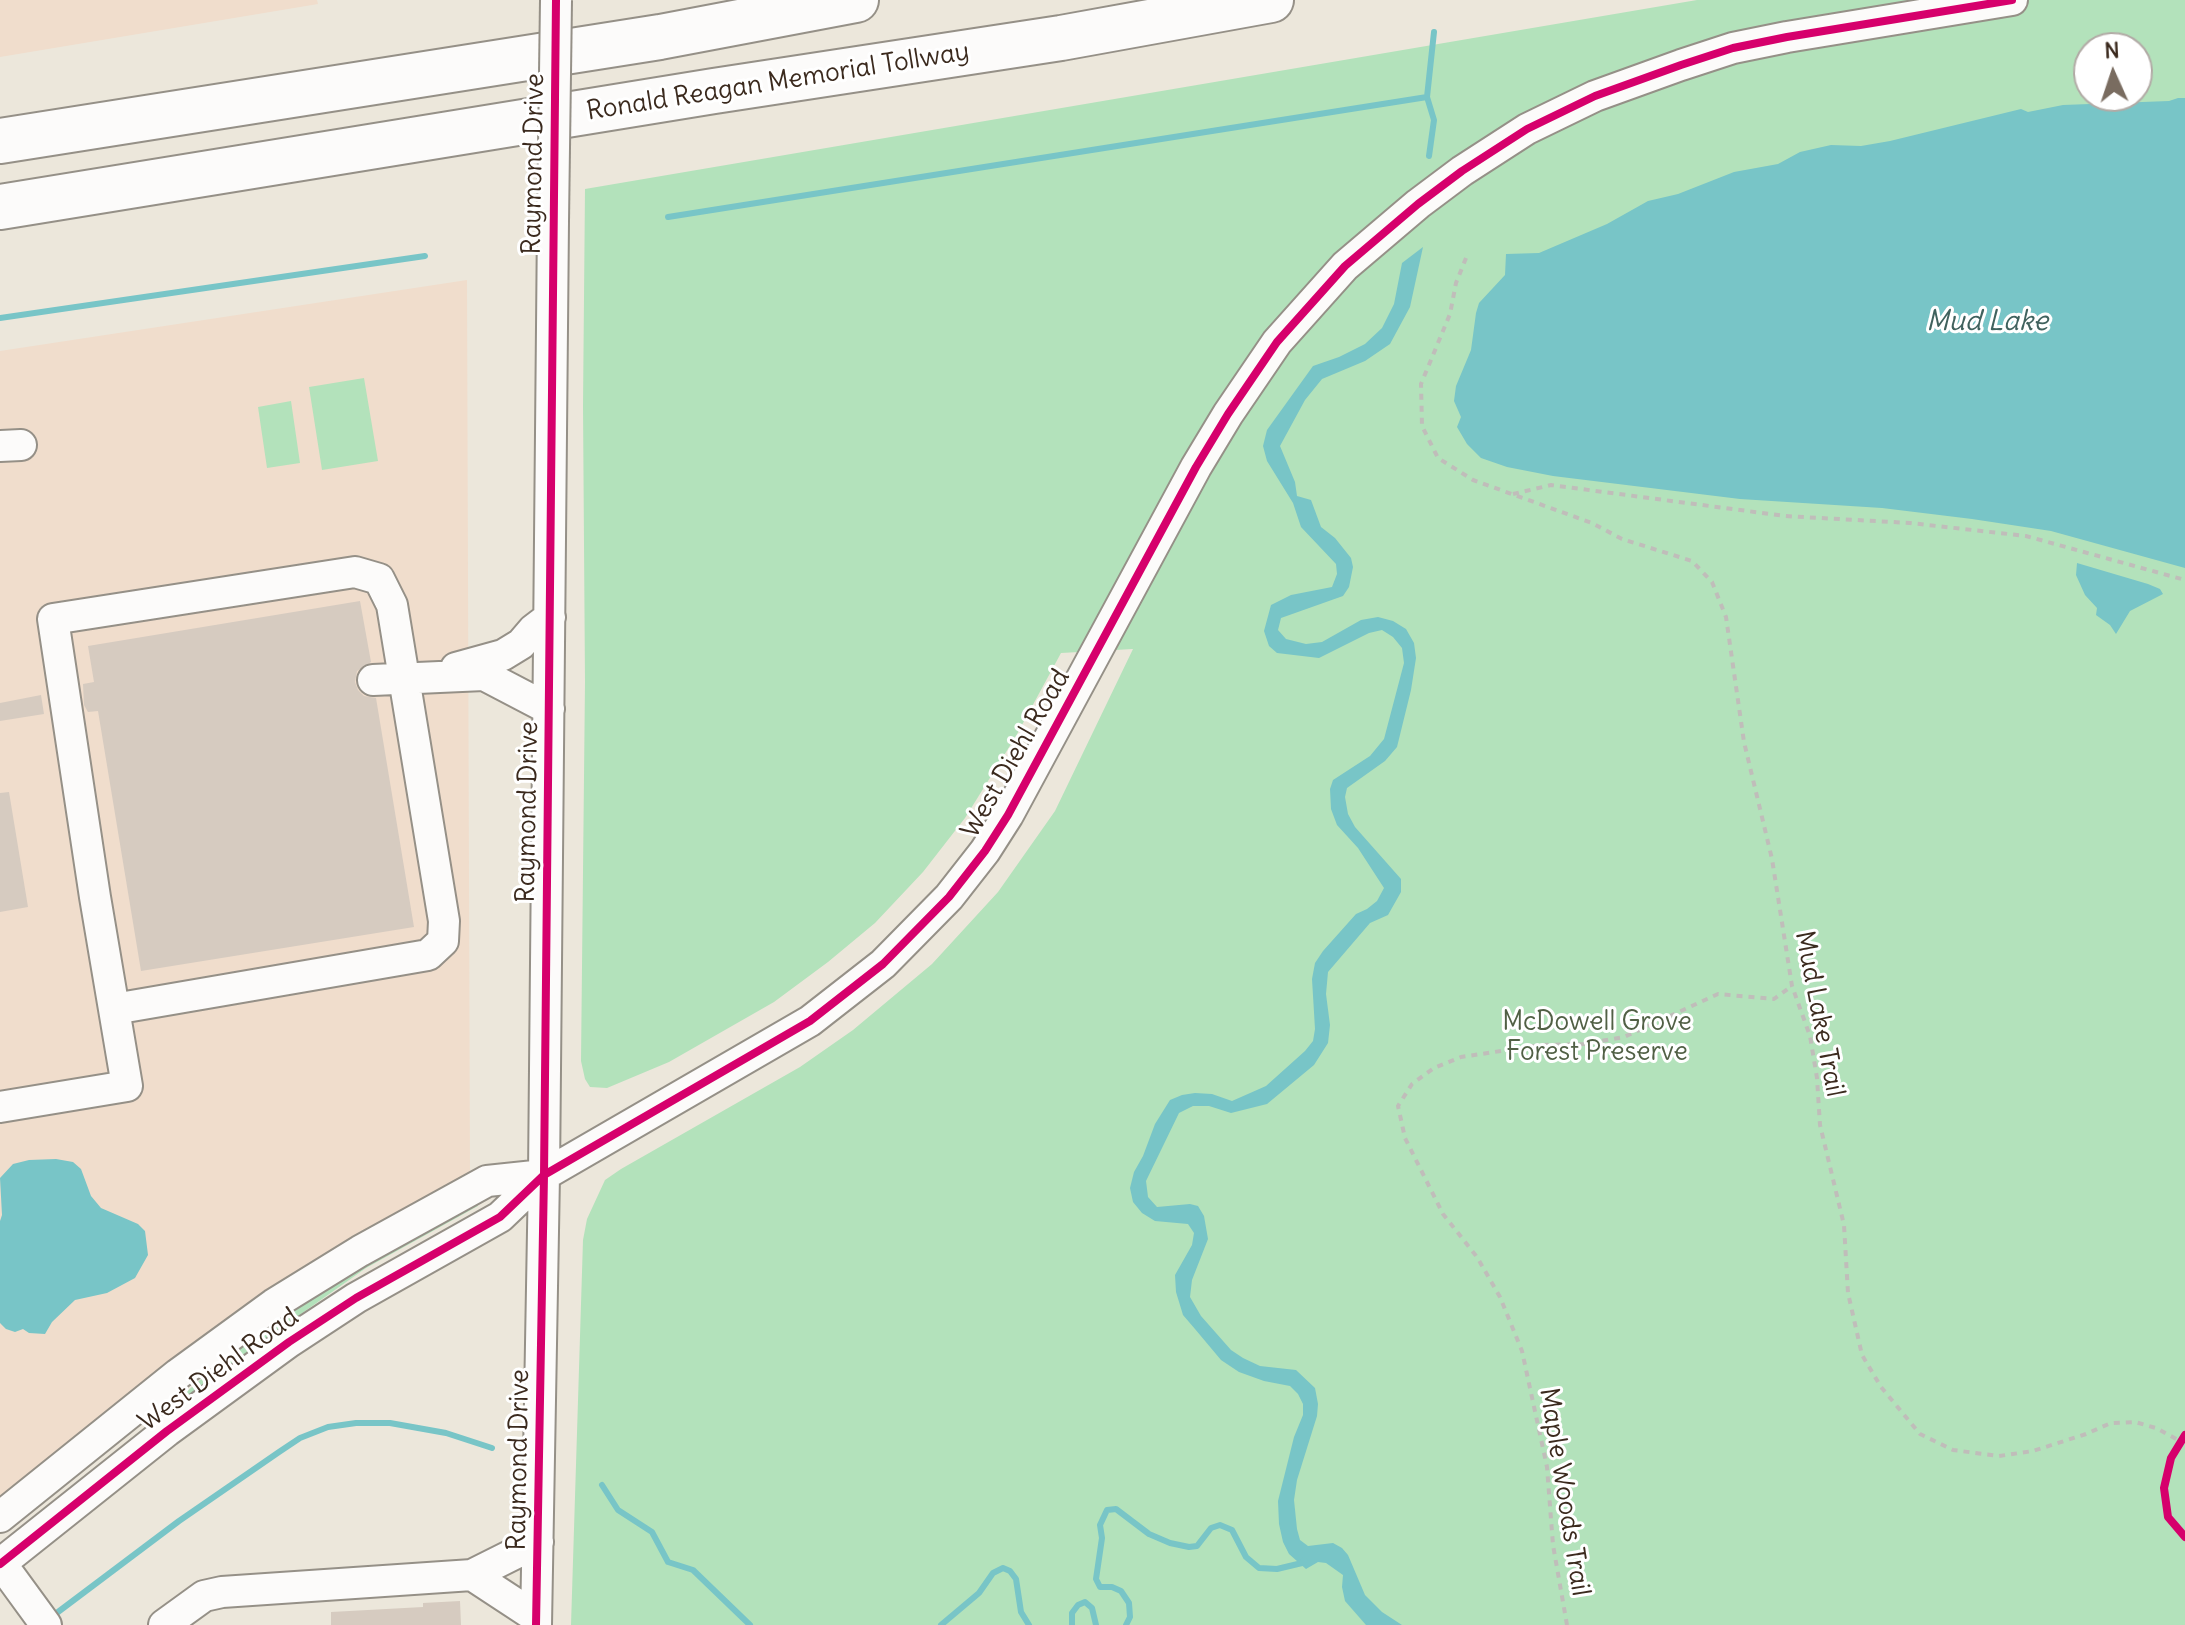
<!DOCTYPE html>
<html>
<head>
<meta charset="utf-8">
<style>
  body { margin:0 }
  #map { position:relative; width:2185px; height:1625px; overflow:hidden; background:#ece7db; font-family:Delius,sans-serif }
  canvas { display:block }
  .north { position:absolute; left:2073px; top:32px; width:80px; height:80px; box-sizing:border-box; background:#fff; border:2px solid #b1aaa5; border-radius:50%; rotate:357deg; font-size:22px; font-weight:700; line-height:32px; text-align:center; color:#3b2a1e }
  .north::after { content:''; display:block; margin:auto; width:28px; height:36px; background:#796c60; clip-path:polygon(50% 0,100% 100%,50% 72%,0 100%) }
</style>
</head>
<body>
<div id="map">
<canvas width="2185" height="1625"></canvas>
<div class="north">N</div>
</div>
<script>
const g = document.querySelector('canvas').getContext('2d');
g.lineJoin = 'round';
function paint(path, color) {
  g.fillStyle = color;
  g.fill(path, 'evenodd');
}
function poly(rows) {
  const path = new Path2D();
  for (const r of rows) {
    path.moveTo(r[0], r[1]);
    for (let i = 2; i < r.length; i += 2) path.lineTo(r[i], r[i + 1]);
  }
  return path;
}
function strokePath(path, color, width, dash) {
  g.strokeStyle = color;
  g.lineWidth = width;
  g.lineCap = dash ? 'butt' : 'round';
  g.setLineDash(dash || []);
  g.stroke(path);
}
function write(font, color, halo, rows, align = 'center') {
  g.font = font + ' Delius,sans-serif';
  g.lineWidth = 6;
  g.setLineDash([]);
  g.textBaseline = 'middle';
  g.strokeStyle = halo;
  g.fillStyle = color;
  for (const [text, x, y, turn = 0] of rows) {
    g.save();
    g.translate(x, y);
    g.rotate((+turn || 0) * Math.PI / 180);
    g.textAlign = isNaN(turn) ? turn : align;
    if (halo) g.strokeText(text, 0, 0);
    g.fillText(text, 0, 0);
    g.restore();
  }
}
paint(poly([
  [0,0,317,0,318,4,0,57],
  [467,280,470,1176,0,1503,0,351]
]), '#f0ddcc');
paint(poly([
  [1697,0,2185,0,2185,1625,571,1625,583,1240,587,1219,605,1180,621,1169,800,1067,853,1030,932,964,998,892,1055,811,1133,649,1061,653,1016,736,965,818,923,872,875,923,828,962,774,1002,669,1062,607,1088,590,1087,585,1079,581,1061,585,682,583,406,585,189],
  [2089,48,2137,48,2137,96,2089,96],
  [364,378,378,461,322,470,309,387],
  [291,401,300,463,267,468,258,407],
  [477,1202,478,1206,366,1268,291,1321,28,1523,153,1421,254,1333,330,1284]
]), '#b3e2bb');
paint(poly([
  [2178,98,2185,98,2185,568,2051,531,1972,519,1882,508,1740,499,1553,476,1507,467,1481,458,1467,444,1457,427,1461,417,1454,401,1456,386,1471,350,1476,313,1479,303,1505,275,1506,254,1539,253,1607,224,1648,201,1678,194,1734,172,1778,164,1800,152,1831,145,1861,146,1890,141,2021,109,2028,112,2063,105,2169,101],
  [1423,247,1410,307,1390,344,1365,361,1322,379,1305,400,1280,446,1295,482,1297,496,1311,500,1321,527,1335,538,1351,558,1353,567,1349,587,1343,596,1281,618,1278,630,1286,639,1306,644,1322,642,1361,620,1378,617,1393,621,1406,629,1414,643,1416,658,1411,690,1397,747,1385,761,1347,788,1345,797,1348,814,1355,827,1401,879,1401,892,1388,915,1370,923,1328,972,1326,994,1330,1025,1328,1043,1314,1065,1267,1104,1231,1113,1209,1106,1193,1106,1179,1113,1146,1181,1148,1197,1157,1207,1190,1204,1198,1206,1204,1216,1208,1239,1192,1280,1190,1297,1201,1316,1231,1350,1243,1358,1260,1366,1296,1370,1315,1388,1318,1404,1317,1416,1297,1480,1294,1500,1297,1529,1300,1540,1308,1546,1333,1543,1342,1548,1348,1555,1365,1595,1382,1612,1402,1625,1366,1625,1345,1601,1342,1587,1343,1575,1326,1563,1318,1562,1306,1569,1289,1554,1283,1542,1279,1524,1278,1501,1294,1437,1303,1415,1303,1404,1298,1394,1290,1386,1264,1381,1239,1372,1221,1360,1195,1329,1183,1315,1176,1292,1175,1275,1192,1245,1194,1233,1188,1224,1155,1221,1142,1213,1133,1202,1130,1188,1134,1172,1143,1156,1155,1124,1170,1100,1182,1095,1195,1093,1212,1094,1232,1101,1266,1086,1305,1051,1313,1041,1315,1029,1312,979,1315,963,1323,951,1356,914,1367,909,1377,901,1384,888,1358,848,1337,825,1331,809,1330,789,1333,780,1370,756,1384,739,1404,663,1402,648,1393,637,1382,630,1369,633,1319,658,1277,653,1269,646,1264,631,1271,605,1291,595,1332,587,1337,574,1336,564,1301,527,1293,503,1267,461,1263,446,1267,430,1313,366,1339,357,1365,344,1382,328,1394,304,1402,263],
  [2077,563,2148,584,2160,589,2163,594,2130,611,2116,634,2110,625,2096,615,2097,608,2085,595,2076,575],
  [56,1159,73,1162,81,1169,91,1196,101,1208,138,1224,145,1231,148,1255,135,1278,107,1293,75,1300,52,1322,45,1334,29,1333,23,1329,15,1332,6,1329,0,1323,0,1221,2,1215,0,1178,13,1164,29,1160]
]), '#78c5c7');
strokePath(poly([
  [1429,156,1434,120,1427,97,1434,32],
  [668,217,1427,97],
  [0,318,425,256],
  [602,1485,618,1510,652,1532,668,1562,693,1570,750,1625],
  [50,1618,179,1521,279,1452,300,1438,328,1427,356,1423,390,1423,446,1433,492,1448],
  [941,1625,979,1593,993,1573,1003,1568,1010,1571,1016,1579,1021,1612,1029,1625],
  [1072,1625,1072,1613,1078,1605,1085,1602,1092,1608,1096,1625],
  [1126,1625,1130,1617,1129,1603,1121,1591,1112,1587,1100,1587,1096,1579,1102,1538,1100,1525,1107,1510,1116,1509,1149,1534,1170,1543,1189,1547,1197,1546,1211,1528,1220,1525,1232,1530,1246,1557,1259,1568,1277,1569,1302,1563,1304,1560]
]), '#78c5c7', 6);
paint(poly([
  [360,601,371,662,357,671,355,682,358,690,364,696,376,698,414,927,141,971,98,711,88,712,84,705,83,684,94,682,88,646],
  [41,695,44,714,0,721,0,703],
  [9,792,28,907,0,912,0,793],
  [460,1601,461,1625,331,1625,331,1612,423,1607,423,1603]
]), '#d6cbc0');
const minor = poly([
  [0,446,21,445],
  [456,668,503,655,521,644,533,630,550,617],
  [373,680,484,675,549,709],
  [0,1107,127,1086,95,897,53,619,355,572,379,579,392,605,444,921,443,941,428,955,114,1009],
  [0,1517,178,1374,274,1304,360,1251,487,1181,544,1175],
  [0,1562,46,1625],
  [0,1564,167,1431,289,1342,356,1298,500,1217,544,1175,810,1021,883,964,949,897,985,851,1008,815,1196,467,1228,414,1277,342,1345,266,1418,204,1462,171,1527,129,1595,96,1681,65,1733,48,1787,37,2012,0],
  [472,1575,536,1617],
  [164,1625,204,1596,222,1592,472,1575,538,1542],
  [536,1625,544,1175,553,221]
]);
const highway = poly([
  [0,141,660,37,856,0],
  [0,207,714,91,1061,38,1271,0]
]);
strokePath(minor, '#959087', 34);
strokePath(highway, '#959087', 48);
strokePath(poly([
  [1466,258,1456,283,1450,314,1421,384,1422,426,1438,458,1473,480,1592,523,1622,539,1692,561,1712,582,1726,617,1744,742,1772,859,1792,986,1810,1036,1817,1078,1820,1125,1844,1225,1848,1293,1862,1355,1881,1387,1920,1434,1953,1450,1999,1456,2033,1451,2086,1434,2111,1423,2135,1422,2156,1428,2180,1441],
  [1513,494,1551,485,1785,516,1910,523,2026,536,2185,580],
  [1567,1625,1553,1545,1547,1467,1522,1351,1500,1297,1477,1257,1443,1214,1405,1138,1398,1106,1412,1084,1434,1068,1461,1057,1541,1045,1584,1044,1624,1037,1718,994,1774,999,1792,986]
]), '#c0bdba', 4, [6, 6]);
strokePath(minor, '#fcfbfa', 30);
strokePath(highway, '#fcfbfa', 44);
const minorBridge = poly([
  [553,221,556,0]
]);
strokePath(minorBridge, '#959087', 34, []);
strokePath(minorBridge, '#fcfbfa', 30);
strokePath(poly([
  [2185,1435,2171,1458,2164,1488,2168,1517,2185,1537],
  [0,1564,167,1431,289,1342,356,1298,500,1217,544,1175,810,1021,883,964,949,897,985,851,1008,815,1196,467,1228,414,1277,342,1345,266,1418,204,1462,171,1527,129,1595,96,1681,65,1733,48,1787,37,2012,0],
  [536,1625,544,1175,556,0]
]), '#d6006c', 8);
write('26px', '#3b2a1e', '#fff', [
  ["Ronald Reagan Memorial Tollway",778,82,-9],
  ["Raymond Drive",534,164,-89],
  ["West Diehl Road",1016,754,-60],
  ["Raymond Drive",528,812,-89],
  ["Mud Lake Trail",1819,1014,79],
  ["West Diehl Road",219,1370,-36],
  ["Raymond Drive",519,1460,-89],
  ["Maple Woods Trail",1564,1492,81]
]);
write('26px', '#516045', '#fff', [
  ["McDowell Grove",1597,1023],
  ["Forest Preserve",1597,1053]
]);
write('italic 28px', '#40625e', '#fff', [
  ["Mud Lake",1987,322]
]);
</script>
</body>
</html>
